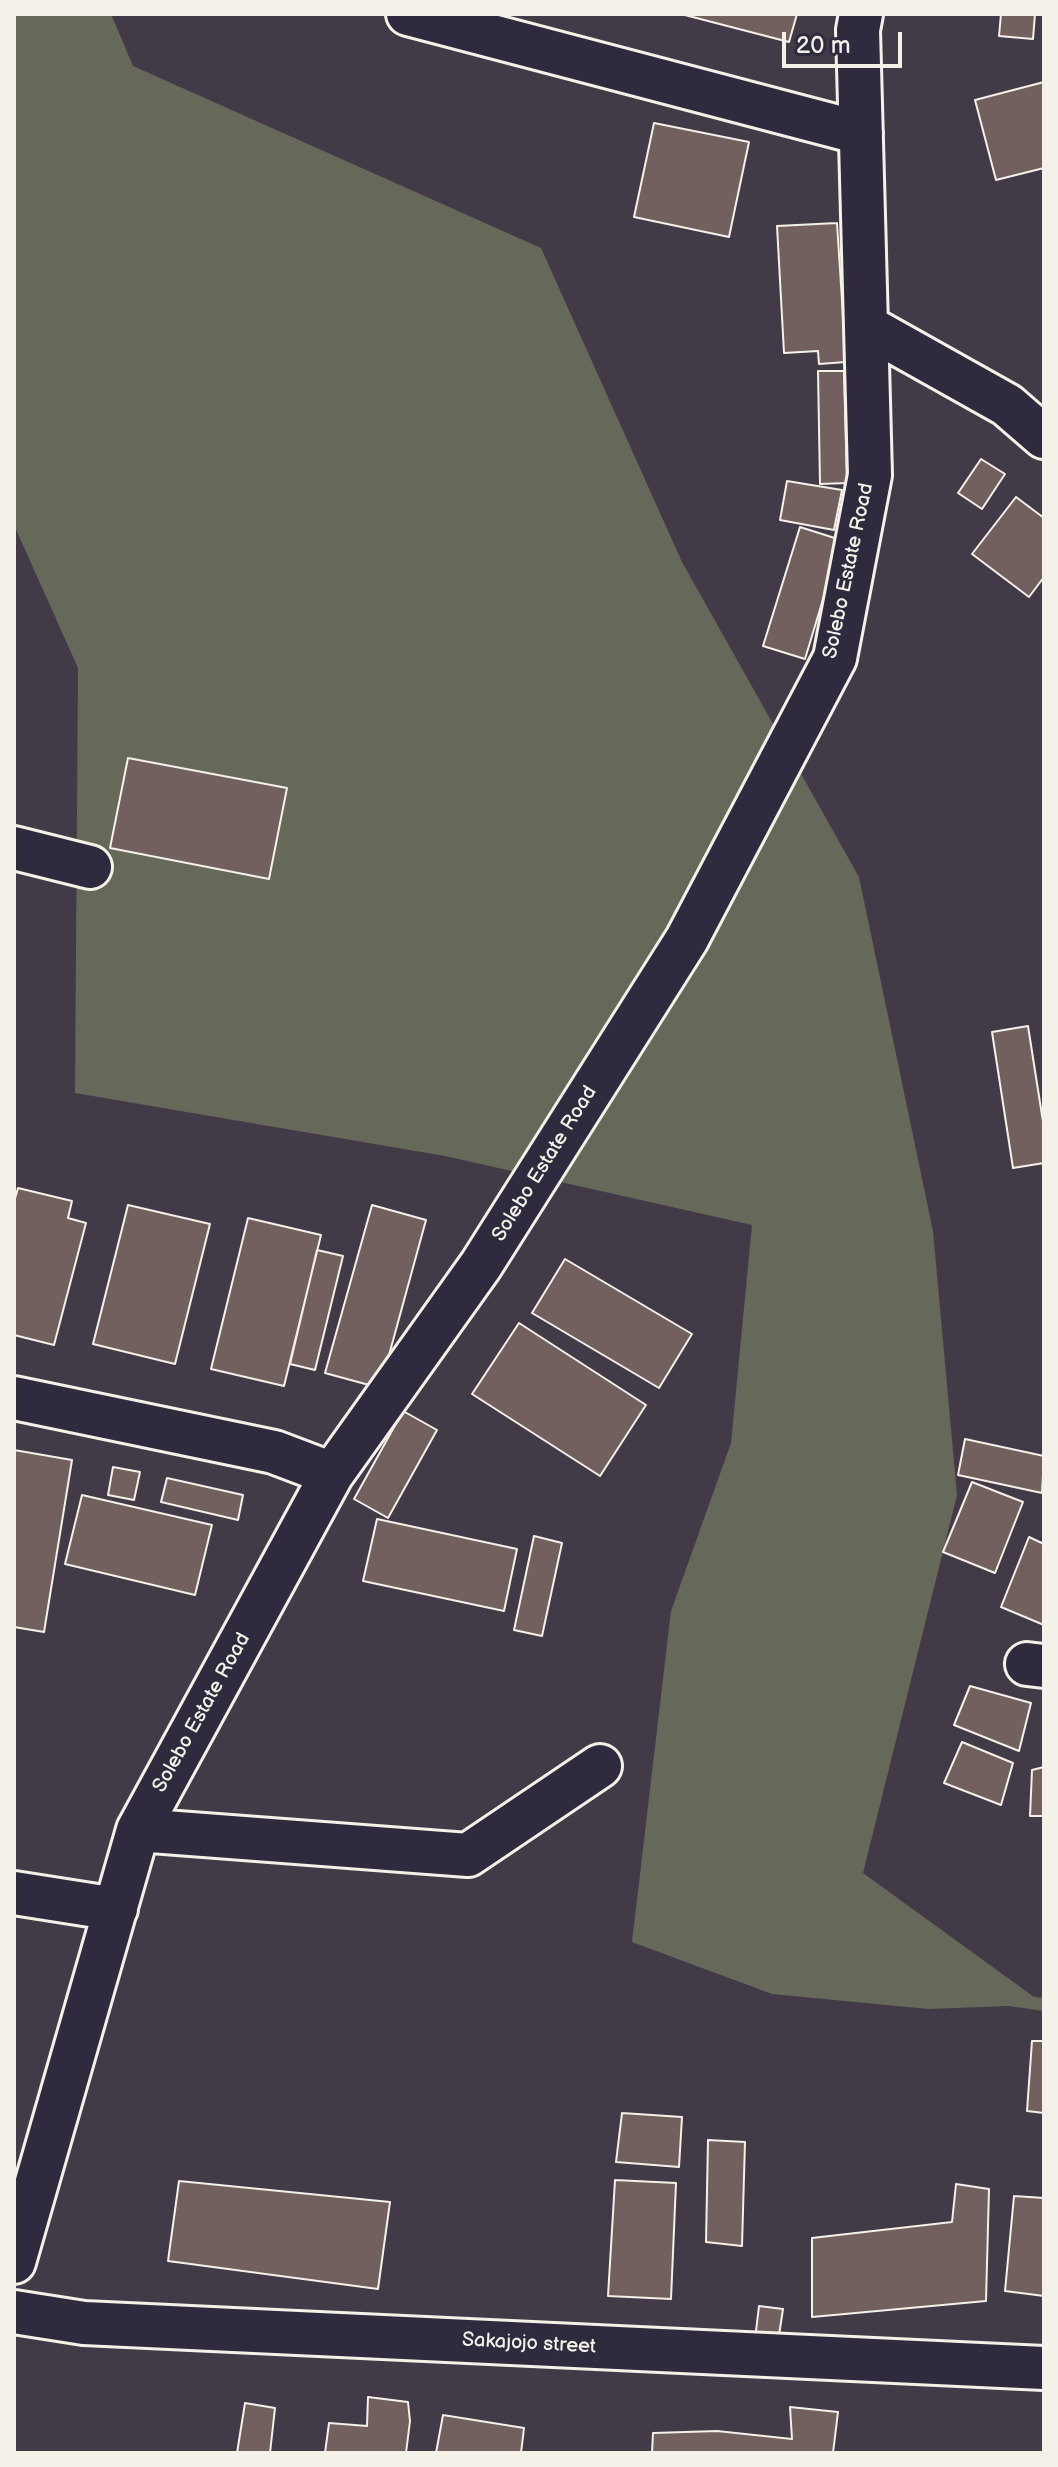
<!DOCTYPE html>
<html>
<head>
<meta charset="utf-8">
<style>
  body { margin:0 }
  #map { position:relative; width:1058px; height:2467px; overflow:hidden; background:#433a47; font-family:"Balsamiq Sans",sans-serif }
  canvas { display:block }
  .frame { position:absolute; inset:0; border:16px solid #f4f1e8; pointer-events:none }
  .scale { position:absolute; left:782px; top:32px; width:120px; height:36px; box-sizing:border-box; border:4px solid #f4f1e8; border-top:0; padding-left:10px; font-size:24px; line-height:28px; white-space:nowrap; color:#f4f1e8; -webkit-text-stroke:6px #2f2a3d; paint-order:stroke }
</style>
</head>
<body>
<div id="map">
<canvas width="1058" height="2467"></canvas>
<div class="frame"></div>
<div class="scale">20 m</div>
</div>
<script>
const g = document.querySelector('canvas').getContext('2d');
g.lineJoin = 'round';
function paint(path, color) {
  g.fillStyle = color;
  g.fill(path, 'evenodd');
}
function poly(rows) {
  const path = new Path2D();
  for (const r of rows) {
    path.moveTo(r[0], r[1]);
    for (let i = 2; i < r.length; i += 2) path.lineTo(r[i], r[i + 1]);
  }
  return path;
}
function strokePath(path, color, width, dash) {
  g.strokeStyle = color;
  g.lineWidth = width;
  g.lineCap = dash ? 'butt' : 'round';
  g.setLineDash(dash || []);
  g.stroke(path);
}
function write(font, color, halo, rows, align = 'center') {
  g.font = font + ' "Balsamiq Sans",sans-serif';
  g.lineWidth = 6;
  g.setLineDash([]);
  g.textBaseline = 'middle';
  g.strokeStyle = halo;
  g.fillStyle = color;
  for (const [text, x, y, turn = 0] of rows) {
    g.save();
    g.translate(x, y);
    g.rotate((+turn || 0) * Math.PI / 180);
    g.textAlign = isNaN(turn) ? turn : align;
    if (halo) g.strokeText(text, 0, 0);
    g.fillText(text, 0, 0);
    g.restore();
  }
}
paint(poly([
  [14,14,111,14,133,66,541,248,682,562,859,877,933,1231,957,1495,863,1873,1034,1997,1044,1998,1044,2011,1009,2006,928,2009,772,1994,632,1942,671,1611,731,1443,752,1225,445,1156,75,1093,78,668,14,525]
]), '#66685a');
const building = poly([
  [681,14,797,14,789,42,681,14],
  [1001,14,1035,14,1033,39,999,36,1001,14],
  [1044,82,1044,168,996,180,975,100,1044,82],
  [654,123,749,142,729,237,634,217,654,123],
  [837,223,846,362,819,364,818,351,784,353,777,226,837,223],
  [818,371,844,371,847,483,820,484,818,371],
  [981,459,1005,474,982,509,958,493,981,459],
  [787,481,842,490,834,530,780,520,787,481],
  [1016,497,1044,518,1044,577,1029,597,972,554,1016,497],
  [800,527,841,540,805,659,763,646,800,527],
  [128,758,287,788,269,879,110,848,128,758],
  [1028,1026,1044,1128,1044,1163,1013,1168,992,1032,1028,1026],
  [18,1188,72,1201,68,1218,86,1223,54,1345,14,1335,14,1202,18,1188],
  [128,1205,210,1224,175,1364,93,1344,128,1205],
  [372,1205,426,1220,380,1388,325,1373,372,1205],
  [248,1218,321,1235,284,1386,211,1369,248,1218],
  [317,1250,343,1256,315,1370,290,1364,317,1250],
  [565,1259,692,1334,659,1388,532,1313,565,1259],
  [519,1323,646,1405,600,1476,472,1394,519,1323],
  [403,1411,437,1430,388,1518,354,1499,403,1411],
  [965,1439,1044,1456,1042,1493,958,1475,965,1439],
  [14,1450,72,1460,44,1632,14,1627,14,1450],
  [113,1467,140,1472,134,1500,108,1495,113,1467],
  [167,1478,243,1495,238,1520,161,1502,167,1478],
  [972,1482,1023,1502,995,1573,943,1552,972,1482],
  [82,1495,212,1525,195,1595,65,1564,82,1495],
  [377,1519,517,1549,504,1611,363,1581,377,1519],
  [534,1536,562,1543,542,1636,514,1630,534,1536],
  [1029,1537,1044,1544,1044,1625,1001,1607,1029,1537],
  [970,1686,1031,1703,1019,1751,954,1725,970,1686],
  [962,1742,1013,1763,1001,1805,944,1783,962,1742],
  [1044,1767,1044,1816,1030,1816,1032,1770,1044,1767],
  [1032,2041,1044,2041,1044,2113,1027,2111,1032,2041],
  [622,2113,682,2117,679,2167,616,2162,622,2113],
  [708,2140,745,2142,742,2246,706,2242,708,2140],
  [615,2180,676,2183,671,2299,608,2296,615,2180],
  [179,2181,390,2202,378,2289,168,2261,179,2181],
  [956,2184,989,2189,986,2301,812,2317,812,2238,952,2222,956,2184],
  [1014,2196,1044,2198,1044,2296,1005,2291,1014,2196],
  [759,2306,783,2309,778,2342,755,2339,759,2306],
  [368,2397,408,2402,410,2421,406,2453,325,2453,329,2423,367,2426,368,2397],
  [245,2403,275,2408,270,2453,237,2453,245,2403],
  [790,2407,838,2412,833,2453,652,2453,653,2433,717,2431,792,2439,790,2407],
  [443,2415,524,2428,521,2453,436,2453,443,2415]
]);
paint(building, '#72605f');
strokePath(building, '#f4f1e8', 2);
const minor = poly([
  [408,14,861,133],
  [866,326,1007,405,1044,437],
  [14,848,90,867],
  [14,1398,274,1452,332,1474],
  [1027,1664,1044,1666],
  [138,1830,468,1855,600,1766],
  [14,1893,116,1909],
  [14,2262,138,1830,332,1474,481,1265,687,939,835,658,870,475,858,30,861,14],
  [14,2312,84,2323,1044,2368]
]);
strokePath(minor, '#f4f1e8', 48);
strokePath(minor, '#2f2a3d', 42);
write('20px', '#f4f1e8', '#2f2a3d', [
  ["Solebo Estate Road",849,571,-78],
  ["Solebo Estate Road",545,1164,-58],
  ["Solebo Estate Road",202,1713,-61],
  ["Sakajojo street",529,2344,3]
]);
</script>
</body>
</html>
